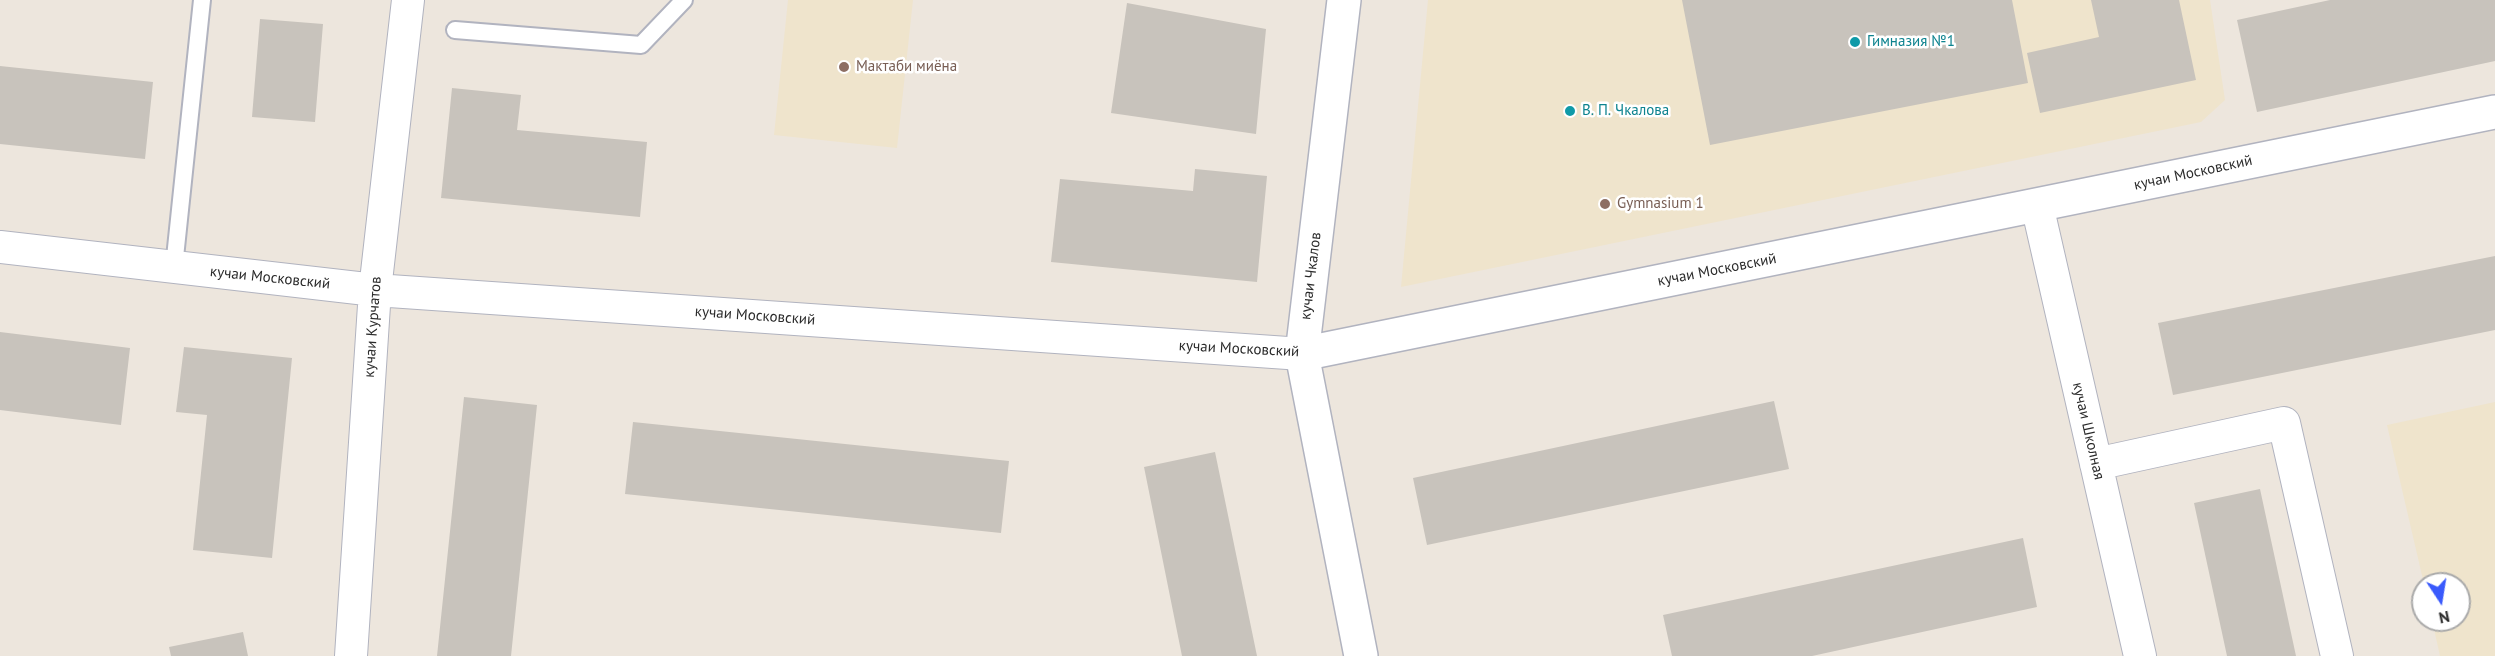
<!DOCTYPE html>
<html>
<head>
<meta charset="utf-8">
<style>
  body { margin:0 }
  #map { position:relative; width:2495px; height:656px; overflow:hidden; background:#ede6dd; font-family:"PT Sans",sans-serif }
  canvas { display:block }
  .north { position:absolute; left:2411px; top:572px; width:60px; height:60px; box-sizing:border-box; background:#fff; border:2px solid #aaa; border-radius:50%; rotate:168deg; font-size:16px; font-weight:700; line-height:24px; text-align:center; color:#2b2b2b }
  .north::after { content:''; display:block; margin:auto; width:21px; height:27px; background:#3a5afc; clip-path:polygon(50% 0,100% 100%,50% 72%,0 100%) }
</style>
</head>
<body>
<div id="map">
<canvas width="2495" height="656"></canvas>
<div class="north">N</div>
</div>
<script>
const g = document.querySelector('canvas').getContext('2d');
g.lineJoin = 'round';
function paint(path, color) {
  g.fillStyle = color;
  g.fill(path, 'evenodd');
}
function poly(rows) {
  const path = new Path2D();
  for (const r of rows) {
    path.moveTo(r[0], r[1]);
    for (let i = 2; i < r.length; i += 2) path.lineTo(r[i], r[i + 1]);
  }
  return path;
}
function strokePath(path, color, width, dash) {
  g.strokeStyle = color;
  g.lineWidth = width;
  g.lineCap = dash ? 'butt' : 'round';
  g.setLineDash(dash || []);
  g.stroke(path);
}
function write(font, color, halo, rows, align = 'center') {
  g.font = font + ' "PT Sans",sans-serif';
  g.lineWidth = 5;
  g.setLineDash([]);
  g.textBaseline = 'middle';
  g.strokeStyle = halo;
  g.fillStyle = color;
  for (const [text, x, y, turn = 0] of rows) {
    g.save();
    g.translate(x, y);
    g.rotate((+turn || 0) * Math.PI / 180);
    g.textAlign = isNaN(turn) ? turn : align;
    if (halo) g.strokeText(text, 0, 0);
    g.fillText(text, 0, 0);
    g.restore();
  }
}
paint(poly([
  [788,0,913,0,897,148,774,135],
  [1428,0,2210,0,2225,100,2201,122,1401,287],
  [2495,402,2495,656,2440,656,2432,620,2459,620,2459,584,2424,584,2387,425]
]), '#efe4cc');
paint(poly([
  [1682,0,2012,0,2028,83,1710,145],
  [2091,0,2179,0,2196,80,2040,113,2027,53,2099,37],
  [2330,0,2495,0,2495,61,2257,112,2237,20],
  [1127,3,1266,29,1256,134,1111,113],
  [260,19,323,24,315,122,252,117],
  [0,66,153,82,145,159,0,144],
  [452,88,521,95,517,130,647,142,640,217,441,198],
  [1195,169,1267,176,1257,282,1051,262,1060,179,1193,191],
  [2495,256,2495,330,2173,395,2158,323],
  [0,332,130,348,121,425,0,410],
  [184,347,292,358,272,558,193,550,207,415,176,412],
  [464,397,537,405,511,656,437,656],
  [1774,401,1789,469,1427,545,1413,478],
  [633,422,1009,461,1001,533,625,494],
  [1215,452,1257,656,1182,656,1144,467],
  [2260,489,2296,656,2227,656,2194,503],
  [2023,538,2037,607,1812,656,1672,656,1663,615],
  [243,632,248,656,171,656,169,647]
]), '#c8c3bc');
const lane = poly([
  [455,30,641,45,684,0],
  [174,267,202,0]
]);
const street = poly([
  [2037,205,2140,656],
  [0,247,375,290,1302,354],
  [2096,464,2284,423,2337,656],
  [351,656,375,290,408,0]
]);
const secondary = poly([
  [1344,0,1302,354,1361,656],
  [1302,354,2495,112]
]);
strokePath(lane, '#b1b3bf', 20);
strokePath(street, '#b1b3bf', 34);
strokePath(secondary, '#b1b3bf', 36);
strokePath(lane, '#fff', 16);
strokePath(street, '#fff', 32);
strokePath(secondary, '#fff', 33);
for (const [x, y, r, color] of [
  [1855,42,6,"#0f9aa8"],
  [844,67,6,"#8d6e63"],
  [1570,111,6,"#0f9aa8"],
  [1605,204,6,"#8d6e63"]
]) {
  const dot = new Path2D();
  dot.arc(x, y, r, 0, 2 * Math.PI);
  g.fillStyle = color;
  g.fill(dot);
  strokePath(dot, '#fff', 2);
}
write('15px', '#0d838f', '#fff', [
  ["Гимназия №1",1867,42],
  ["В. П. Чкалова",1582,111]
], 'left');
write('15px', '#785e54', '#fff', [
  ["Мактаби миёна",856,67],
  ["Gymnasium 1",1617,204]
], 'left');
write('15px', '#2b2b2b', '#fff', [
  ["кучаи Московский",2193,173,-12],
  ["кучаи Московский",1717,270,-11],
  ["кучаи Чкалов",1311,276,-83],
  ["кучаи Московский",270,278,6],
  ["кучаи Московский",755,316,4],
  ["кучаи Курчатов",373,327,-86],
  ["кучаи Московский",1239,349,3],
  ["кучаи Школная",2088,431,77]
]);
</script>
</body>
</html>
